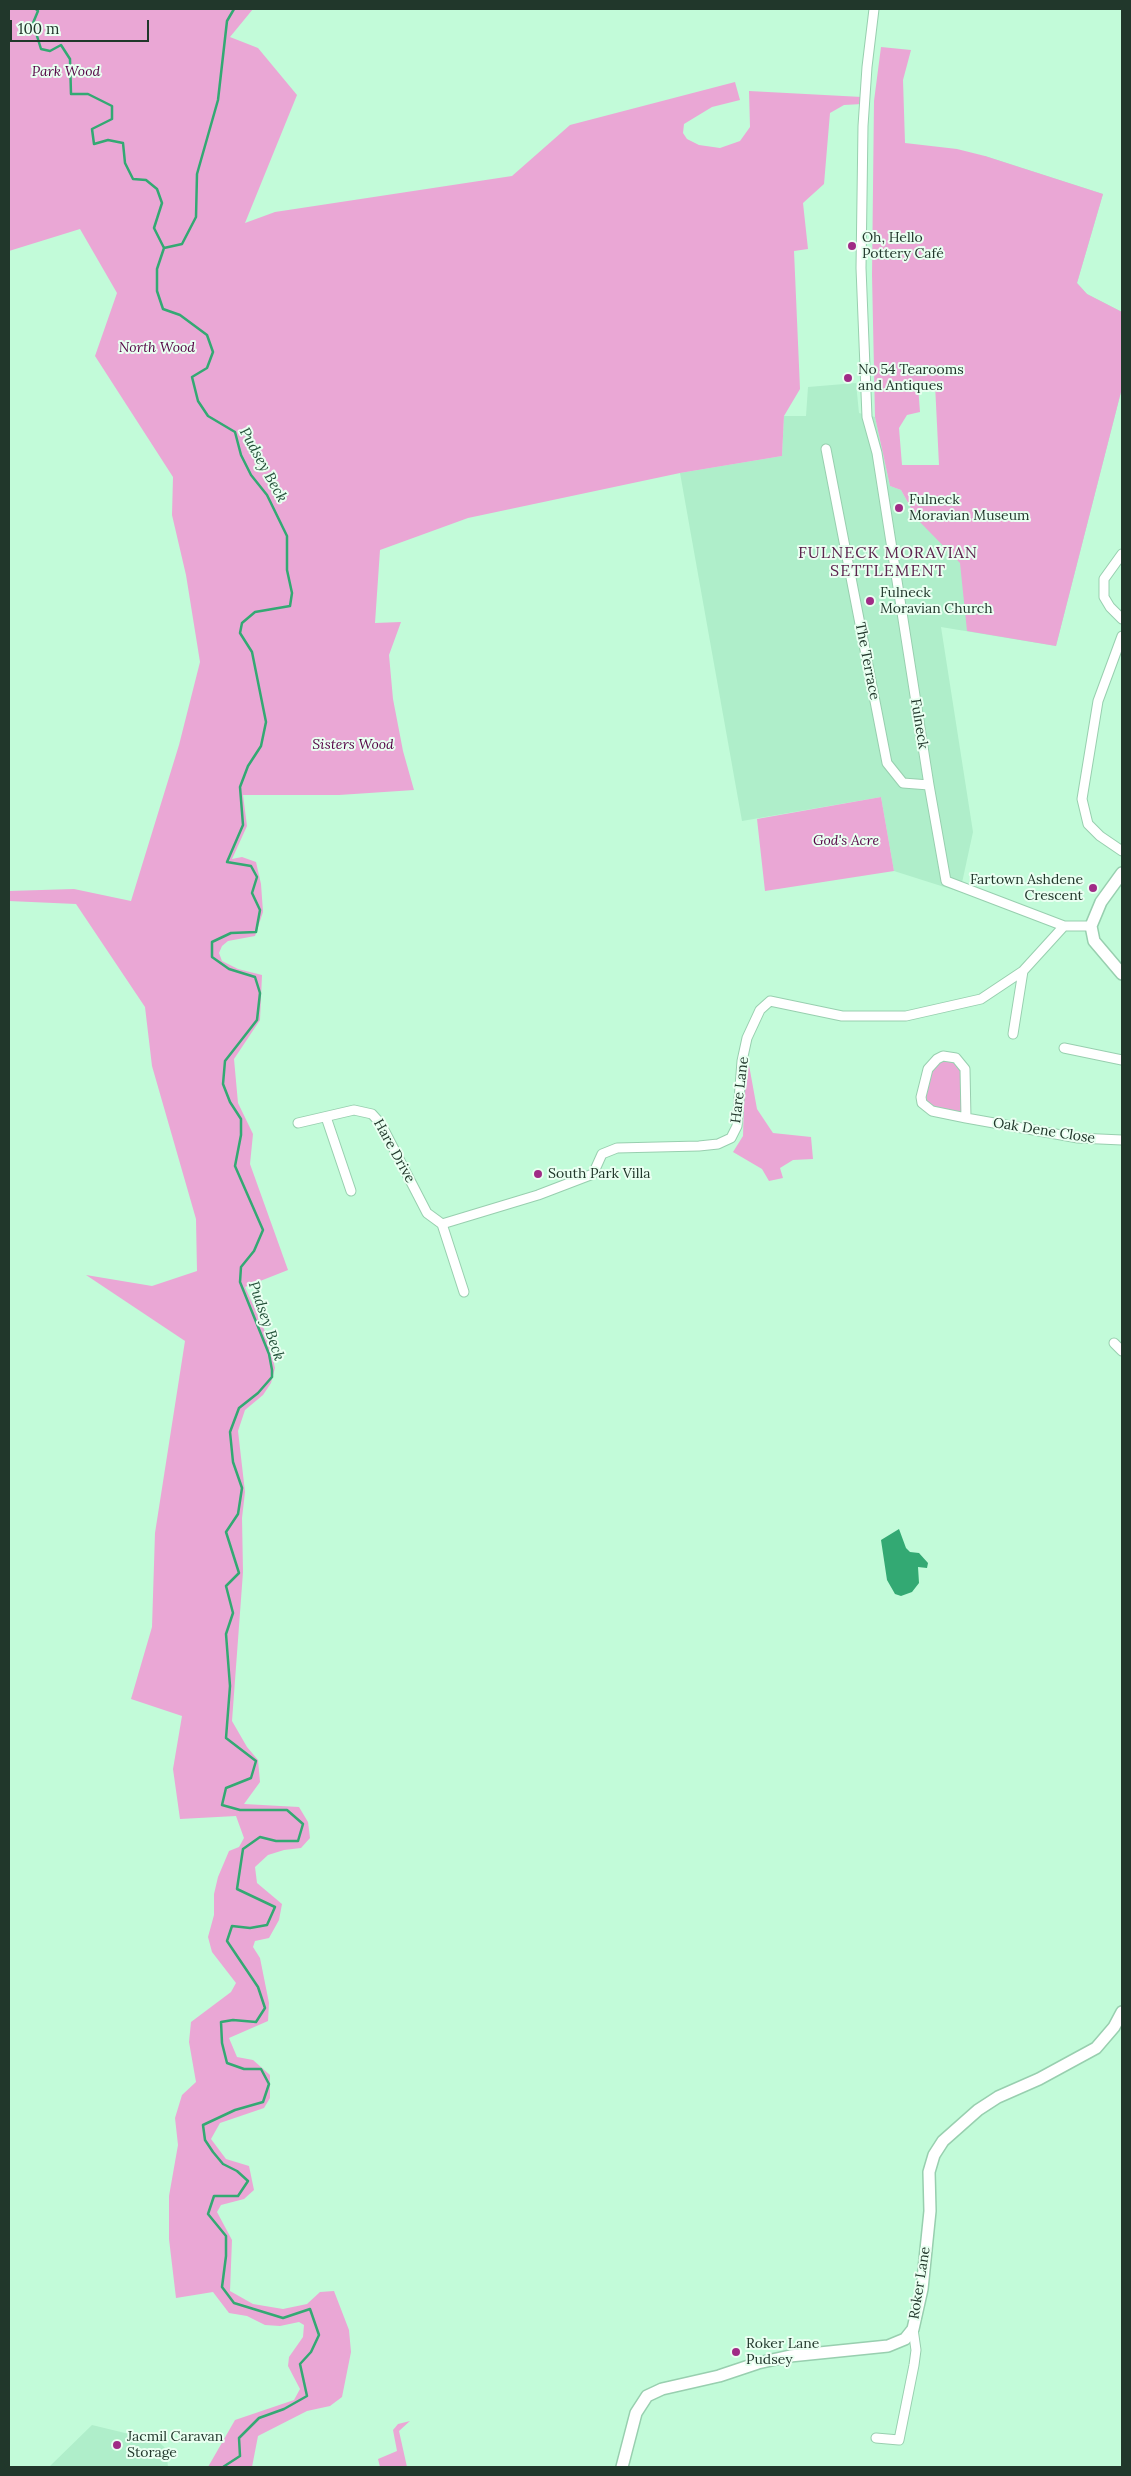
<!DOCTYPE html>
<html>
<head>
<meta charset="utf-8">
<style>
  body { margin:0 }
  #map { position:relative; width:1131px; height:2476px; overflow:hidden; background:#c2fbd9; font-family:Lora,serif }
  canvas { display:block }
  .frame { position:absolute; inset:0; border:10px solid #21372b; pointer-events:none }
  .scale { position:absolute; left:10px; top:20px; width:139px; height:22px; box-sizing:border-box; border:2px solid #21372b; border-top:0; padding-left:6px; font-size:15px; line-height:18px; white-space:nowrap; color:#21372b; -webkit-text-stroke:4px #e9fff1; paint-order:stroke }
</style>
</head>
<body>
<div id="map">
<canvas width="1131" height="2476"></canvas>
<div class="frame"></div>
<div class="scale">100 m</div>
</div>
<script>
const g = document.querySelector('canvas').getContext('2d');
g.lineJoin = 'round';
function paint(path, color) {
  g.fillStyle = color;
  g.fill(path, 'evenodd');
}
function poly(rows) {
  const path = new Path2D();
  for (const r of rows) {
    path.moveTo(r[0], r[1]);
    for (let i = 2; i < r.length; i += 2) path.lineTo(r[i], r[i + 1]);
  }
  return path;
}
function strokePath(path, color, width, dash) {
  g.strokeStyle = color;
  g.lineWidth = width;
  g.lineCap = dash ? 'butt' : 'round';
  g.setLineDash(dash || []);
  g.stroke(path);
}
function write(font, color, halo, rows, align = 'center') {
  g.font = font + ' Lora,serif';
  g.lineWidth = 4;
  g.setLineDash([]);
  g.textBaseline = 'middle';
  g.strokeStyle = halo;
  g.fillStyle = color;
  for (const [text, x, y, turn = 0] of rows) {
    g.save();
    g.translate(x, y);
    g.rotate((+turn || 0) * Math.PI / 180);
    g.textAlign = isNaN(turn) ? turn : align;
    if (halo) g.strokeText(text, 0, 0);
    g.fillText(text, 0, 0);
    g.restore();
  }
}
paint(poly([
  [985,156,1103,194,1077,283,1087,294,1122,312,1122,388,1056,646,941,627,973,832,960,892,894,871,881,797,742,821,680,473,782,456,784,416,806,416,808,387,856,383,859,413,875,417,890,486,901,490,917,519,939,465],
  [92,2425,158,2441,166,2449,168,2467,47,2467,50,2466]
]), '#afeeca');
paint(poly([
  [9,9,253,9,230,37,258,48,297,95,245,223,275,212,512,176,570,125,735,82,740,100,712,107,684,124,683,133,687,139,699,145,720,148,740,141,750,127,749,91,862,97,862,104,844,105,830,113,824,184,803,203,808,249,794,251,800,389,784,416,782,456,680,473,468,518,380,550,375,623,401,622,389,655,393,699,403,751,414,790,339,795,243,795,247,826,232,859,242,857,256,862,261,884,263,912,255,936,228,941,222,946,219,953,222,961,238,969,262,975,260,1020,234,1059,238,1103,253,1134,250,1164,288,1270,245,1287,268,1338,275,1368,271,1383,263,1395,245,1410,238,1431,245,1492,242,1518,243,1572,232,1721,247,1747,258,1760,260,1782,244,1804,299,1807,308,1822,310,1838,301,1848,284,1850,268,1855,255,1867,257,1883,282,1904,279,1920,269,1938,255,1941,253,1947,260,1958,269,2003,268,2021,229,2038,237,2057,253,2060,270,2075,270,2098,264,2108,220,2123,211,2139,226,2159,249,2166,254,2190,244,2199,221,2205,217,2212,232,2240,230,2291,253,2304,283,2309,307,2304,320,2292,334,2291,349,2330,351,2352,342,2397,330,2406,307,2411,258,2436,252,2467,208,2467,235,2420,294,2400,300,2389,288,2366,289,2357,303,2337,304,2325,299,2322,280,2326,265,2325,247,2316,229,2313,213,2292,176,2298,169,2239,169,2196,178,2145,175,2118,182,2095,196,2082,189,2042,191,2022,231,1992,236,1983,212,1952,208,1937,214,1915,214,1894,218,1877,229,1851,239,1847,244,1838,236,1816,180,1819,173,1769,182,1716,131,1699,152,1627,155,1533,185,1341,86,1275,152,1286,197,1271,196,1219,152,1066,145,1007,76,904,9,901,9,891,74,889,131,901,179,745,200,662,186,575,172,515,173,477,95,356,117,293,80,229,9,251],
  [881,47,911,50,903,80,905,143,957,149,985,156,1103,194,1077,283,1087,294,1122,312,1122,388,1056,646,967,631,960,563,917,519,901,490,890,486,875,417,872,275,874,101],
  [935,384,939,465,902,465,899,428,907,415,920,412,918,386],
  [881,797,894,871,765,891,757,819],
  [937,1059,962,1063,966,1118,927,1107,923,1081],
  [749,1065,757,1109,773,1133,811,1137,813,1159,793,1160,780,1168,783,1178,769,1181,762,1169,733,1152,743,1136,745,1066],
  [410,2421,399,2431,407,2467,380,2467,378,2459,397,2451,393,2430,398,2424]
]), '#eaa7d5');
paint(poly([
  [899,1529,906,1548,910,1552,919,1553,928,1563,927,1568,918,1567,919,1583,912,1592,901,1596,895,1594,887,1580,881,1540]
]), '#33a973');
strokePath(poly([
  [36,9,38,11,33,23,41,49,50,51,61,45,70,59,71,94,88,94,112,106,112,119,92,129,94,144,108,140,123,143,125,163,133,179,146,180,157,189,162,203,154,228,164,248],
  [164,248,157,269,157,291,163,309,180,315,207,335,213,352,207,368,192,377,198,401,208,416,235,432,241,455,251,475,267,495,287,536,287,570,292,593,290,606,255,612,242,623,240,633,252,652,266,722,261,746,248,766,240,787,243,825,227,862,251,866,257,877,252,893,260,910,256,932,231,933,212,942,212,957,229,969,255,977,260,993,257,1020,225,1061,223,1084,230,1102,241,1119,241,1135,235,1166,263,1230,254,1251,241,1267,240,1282,269,1354,272,1370,272,1377,258,1393,239,1408,230,1432,233,1462,242,1488,238,1514,226,1532,239,1573,226,1586,233,1613,226,1634,230,1686,226,1738,256,1761,251,1778,226,1788,222,1805,240,1810,287,1810,303,1824,298,1841,276,1841,260,1837,243,1849,237,1889,275,1907,267,1925,250,1928,232,1926,227,1941,258,1987,265,2008,256,2022,233,2020,221,2022,222,2043,227,2063,244,2069,261,2069,269,2084,263,2102,235,2110,203,2125,205,2140,213,2152,223,2164,237,2171,248,2181,238,2196,214,2196,208,2214,226,2236,226,2256,222,2287,234,2303,283,2318,310,2309,319,2335,311,2352,300,2364,307,2396,284,2409,259,2418,239,2438,240,2456,223,2467],
  [164,248,182,244,196,217,197,174,218,100,227,21,234,9]
]), '#33a973', 2.5);
const minor = poly([
  [874,9,867,67,863,126,861,268,867,417,877,453,929,785,946,881,1064,926,1091,926],
  [826,449,887,763,903,783,929,785],
  [1122,554,1104,579,1104,597,1110,607,1122,619],
  [1122,636,1098,701,1082,799,1088,824,1100,836,1122,851],
  [1013,1034,1023,971],
  [1064,1048,1122,1060],
  [326,1117,351,1191],
  [966,1118,965,1069,956,1058,943,1056,937,1059,928,1069,921,1097,922,1103,932,1111,966,1118,1078,1138,1122,1140],
  [298,1123,354,1110,372,1114,381,1124,427,1213,442,1224],
  [442,1224,538,1195,593,1174,602,1154,617,1148,699,1146,718,1144,731,1138,737,1126,742,1061,747,1038,760,1010,770,1001,842,1016,906,1016,981,999,1023,971,1064,926],
  [442,1224,464,1292],
  [1114,1343,1122,1351],
  [876,2438,899,2440,914,2365,916,2350,913,2329]
]);
const tertiary = poly([
  [1122,873,1101,902,1091,926,1094,941,1122,974],
  [622,2467,636,2413,647,2396,662,2389,719,2376,758,2363,790,2356,888,2346,905,2339,913,2329,922,2289,930,2211,929,2172,934,2155,943,2141,978,2110,998,2097,1039,2079,1096,2048,1114,2027,1122,2012]
]);
strokePath(minor, '#98cfaf', 11);
strokePath(tertiary, '#98cfaf', 14);
strokePath(minor, '#fff', 9);
strokePath(tertiary, '#fff', 11);
for (const [x, y, r, color] of [
  [852,246,5,"#a02b86"],
  [848,378,5,"#a02b86"],
  [899,508,5,"#a02b86"],
  [870,601,5,"#a02b86"],
  [1093,888,5,"#a02b86"],
  [538,1174,5,"#a02b86"],
  [736,2352,5,"#a02b86"],
  [117,2445,5,"#a02b86"]
]) {
  const dot = new Path2D();
  dot.arc(x, y, r, 0, 2 * Math.PI);
  g.fillStyle = color;
  g.fill(dot);
  strokePath(dot, '#e9fff1', 2);
}
write('italic 14px', '#540244', '#e9fff1', [
  ["Park Wood",66,72],
  ["North Wood",157,348],
  ["Sisters Wood",353,745],
  ["God's Acre",846,841]
]);
write('14px', '#21372b', '#e9fff1', [
  ["Oh, Hello",862,238],
  ["Pottery Café",862,254],
  ["No 54 Tearooms",858,370],
  ["and Antiques",858,386],
  ["Fulneck",909,500],
  ["Moravian Museum",909,516],
  ["Fulneck",880,593],
  ["Moravian Church",880,609],
  ["Fartown Ashdene",1083,880,"right"],
  ["Crescent",1083,896,"right"],
  ["South Park Villa",548,1174],
  ["Roker Lane",746,2344],
  ["Pudsey",746,2360],
  ["Jacmil Caravan",127,2437],
  ["Storage",127,2453]
], 'left');
write('14px', '#21372b', '#e9fff1', [
  ["The Terrace",867,661,79],
  ["Fulneck",919,724,81],
  ["Hare Lane",740,1090,-83],
  ["Oak Dene Close",1044,1131,9],
  ["Hare Drive",394,1151,61],
  ["Roker Lane",920,2283,-81]
]);
write('italic 15px', '#24523a', '#e9fff1', [
  ["Pudsey Beck",263,465,61],
  ["Pudsey Beck",266,1321,71]
]);
g.letterSpacing = '1px';
write('16px', '#5c234d', '#e9fff1', [
  ["FULNECK MORAVIAN",888,553],
  ["SETTLEMENT",888,571]
]);
g.letterSpacing = '0px';
</script>
</body>
</html>
